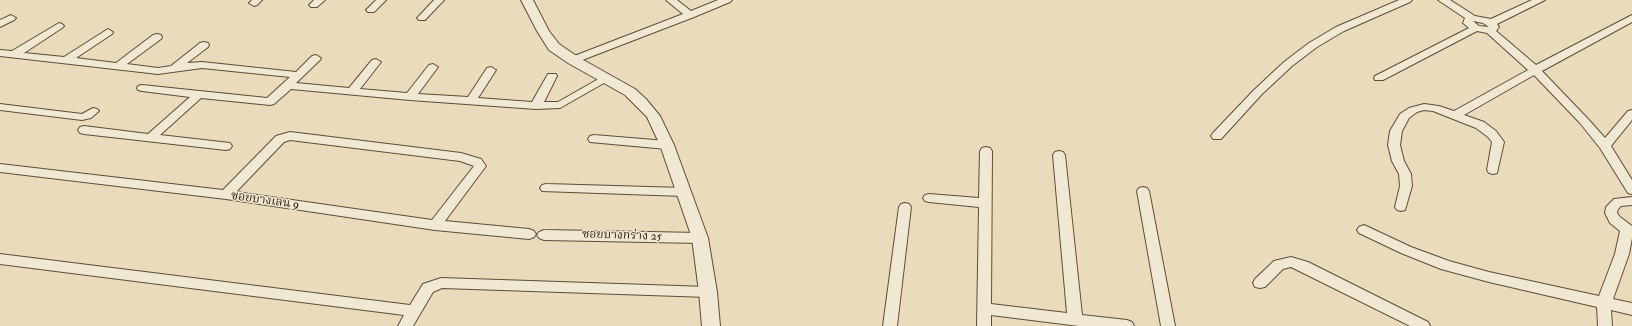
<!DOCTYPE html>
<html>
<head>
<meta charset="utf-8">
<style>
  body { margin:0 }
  canvas { display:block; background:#e9dbbb }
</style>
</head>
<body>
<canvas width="1632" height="326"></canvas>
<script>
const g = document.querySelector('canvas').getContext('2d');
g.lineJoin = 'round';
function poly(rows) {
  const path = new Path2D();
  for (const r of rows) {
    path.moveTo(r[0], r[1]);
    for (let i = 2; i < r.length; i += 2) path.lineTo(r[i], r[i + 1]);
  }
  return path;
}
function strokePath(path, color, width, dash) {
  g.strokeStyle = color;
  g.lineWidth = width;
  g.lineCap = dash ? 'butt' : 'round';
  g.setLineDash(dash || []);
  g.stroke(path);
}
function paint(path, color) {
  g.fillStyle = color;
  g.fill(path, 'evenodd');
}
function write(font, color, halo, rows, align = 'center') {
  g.font = font + ' "IM FELL Double Pica","Noto Serif Thai",serif';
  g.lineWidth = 3;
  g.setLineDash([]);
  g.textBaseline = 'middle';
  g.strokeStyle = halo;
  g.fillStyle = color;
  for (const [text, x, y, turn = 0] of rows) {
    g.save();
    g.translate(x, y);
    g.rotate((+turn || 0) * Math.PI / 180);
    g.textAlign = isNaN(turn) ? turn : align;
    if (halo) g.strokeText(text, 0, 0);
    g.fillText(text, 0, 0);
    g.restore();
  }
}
const minor = poly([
  [252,0,262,0,257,5,254,6,249,3,252,0],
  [314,0,325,0,317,7,311,7,309,5,314,0],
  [376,0,386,0,374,12,368,12,366,10,376,0],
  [434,0,444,0,425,20,419,20,417,18,419,16,434,0],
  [666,0,677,0,691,11,718,0,732,0,730,2,694,17,577,62,573,63,568,60,569,58,683,14,666,0],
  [1399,0,1412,0,1410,2,1344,31,1317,47,1292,66,1262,94,1221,139,1213,139,1211,136,1213,133,1254,90,1284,62,1309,43,1336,27,1399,0],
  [1438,0,1450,0,1475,16,1491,19,1532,0,1545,0,1497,24,1499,27,1496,31,1536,65,1632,15,1632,22,1542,71,1588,119,1605,138,1628,111,1632,110,1632,120,1611,146,1632,180,1632,194,1628,193,1600,148,1580,123,1534,75,1464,115,1484,122,1496,131,1504,142,1497,173,1493,174,1489,173,1487,170,1492,142,1488,137,1476,128,1433,111,1424,110,1417,112,1409,118,1402,131,1400,145,1404,161,1411,174,1412,186,1405,210,1401,211,1397,210,1395,207,1400,186,1399,174,1392,161,1388,145,1390,131,1400,114,1409,108,1424,104,1439,106,1454,111,1528,70,1487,33,1477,31,1383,80,1375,80,1374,78,1375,76,1469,28,1463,23,1465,18,1438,0],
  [1473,21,1483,23,1489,27,1479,26,1473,21],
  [11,15,16,18,14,20,0,27,0,20,11,15],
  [59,23,62,24,64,26,62,28,24,53,64,57,108,29,113,32,112,34,76,58,116,63,153,35,157,34,161,35,162,37,161,39,127,64,158,68,171,66,200,43,204,42,208,43,209,45,208,47,187,63,202,62,296,72,312,56,316,55,321,58,320,60,296,83,349,88,372,60,376,59,381,62,360,89,407,93,429,65,433,64,438,67,418,94,468,97,487,68,491,67,496,70,478,98,532,102,548,74,556,74,557,76,544,102,558,102,602,77,610,77,611,79,560,108,536,109,410,100,291,89,274,104,270,105,201,98,160,135,230,143,232,146,230,149,226,150,84,134,80,133,78,130,80,127,84,126,148,134,190,97,142,91,138,90,137,88,138,86,142,85,267,98,290,77,202,68,158,74,0,56,0,50,12,51,59,23],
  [0,104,82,114,93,108,97,109,99,111,91,118,82,120,0,110,0,104],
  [290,132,461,153,481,159,486,166,445,221,529,229,534,231,536,234,534,237,529,239,435,230,226,199,0,172,0,164,223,190,276,136,290,132],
  [290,140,460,161,474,166,432,220,236,192,284,142,290,140],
  [594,135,667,141,671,142,673,145,671,148,667,149,590,142,588,139,590,136,594,135],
  [986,147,990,148,992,151,991,304,1067,313,1053,155,1055,152,1059,151,1063,152,1065,155,1082,315,1127,320,1132,322,1134,326,1079,326,991,315,991,326,977,326,979,207,929,202,925,201,923,198,925,195,929,194,979,198,980,151,982,148,986,147],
  [546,184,684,188,688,189,690,192,688,195,684,196,542,191,540,188,542,185,546,184],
  [1143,187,1147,188,1149,191,1175,326,1161,326,1137,191,1139,188,1143,187],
  [1632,197,1632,205,1621,206,1618,209,1617,213,1620,217,1632,226,1632,238,1629,254,1613,299,1632,303,1632,315,1611,310,1612,326,1598,326,1597,307,1489,282,1441,269,1401,253,1359,233,1357,230,1359,227,1364,225,1411,247,1449,261,1489,272,1599,296,1615,254,1620,231,1610,223,1605,213,1606,207,1614,199,1632,197],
  [905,203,909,204,911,207,897,326,883,326,899,207,901,204,905,203],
  [544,230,700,233,705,235,707,238,705,241,700,243,544,240,539,238,537,235,539,232,544,230],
  [0,254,410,305,423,284,441,278,708,287,713,288,715,292,713,296,708,297,442,288,433,292,413,326,398,326,404,315,0,264,0,254],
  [1291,257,1308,262,1428,322,1430,326,1410,326,1291,267,1283,269,1265,287,1260,288,1255,287,1253,283,1255,279,1274,261,1291,257]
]);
const tertiary = poly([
  [521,0,533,0,549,31,559,44,578,57,635,89,646,99,660,116,674,145,708,238,717,292,720,326,702,326,699,292,692,238,660,145,647,117,625,95,568,63,549,50,537,31,521,0]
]);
strokePath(minor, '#5e4d37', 2);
strokePath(tertiary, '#5e4d37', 2);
paint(minor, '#f1e8d3');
paint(tertiary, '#f1e8d3');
write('12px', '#2f1e0b', '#f1e8d3', [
  ["ซอยบางเลน 9",265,201,8],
  ["ซอยบางกร่าง 25",622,236,2]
]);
</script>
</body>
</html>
